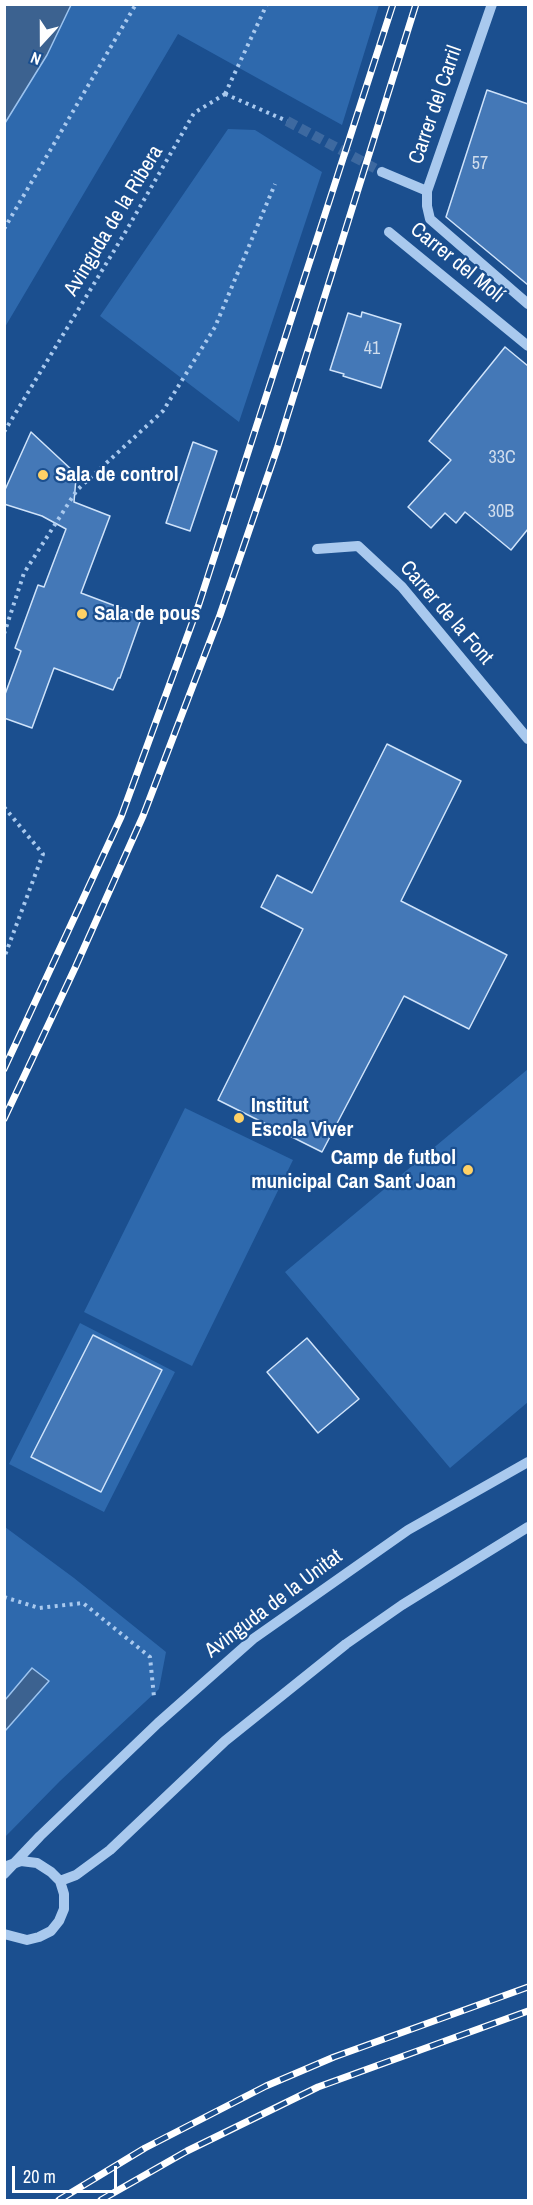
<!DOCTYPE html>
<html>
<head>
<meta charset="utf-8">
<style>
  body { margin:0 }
  #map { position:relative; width:533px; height:2205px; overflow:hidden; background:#1b4f8f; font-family:"Archivo Narrow",sans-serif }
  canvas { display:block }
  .frame { position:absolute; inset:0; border:6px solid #fff; pointer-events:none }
  .north { position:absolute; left:12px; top:12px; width:60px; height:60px; -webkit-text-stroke:4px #1b4f8f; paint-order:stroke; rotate:201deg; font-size:16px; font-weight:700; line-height:24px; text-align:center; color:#fff }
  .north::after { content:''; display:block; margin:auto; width:21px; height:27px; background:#fff; clip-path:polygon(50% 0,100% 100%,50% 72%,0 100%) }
  .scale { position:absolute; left:12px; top:2166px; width:105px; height:27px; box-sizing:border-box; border:3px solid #fff; border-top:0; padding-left:8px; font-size:18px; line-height:21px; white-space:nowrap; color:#fff; -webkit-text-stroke:4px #1b4f8f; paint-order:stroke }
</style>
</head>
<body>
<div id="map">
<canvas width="533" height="2205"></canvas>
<div class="frame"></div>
<div class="north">N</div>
<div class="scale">20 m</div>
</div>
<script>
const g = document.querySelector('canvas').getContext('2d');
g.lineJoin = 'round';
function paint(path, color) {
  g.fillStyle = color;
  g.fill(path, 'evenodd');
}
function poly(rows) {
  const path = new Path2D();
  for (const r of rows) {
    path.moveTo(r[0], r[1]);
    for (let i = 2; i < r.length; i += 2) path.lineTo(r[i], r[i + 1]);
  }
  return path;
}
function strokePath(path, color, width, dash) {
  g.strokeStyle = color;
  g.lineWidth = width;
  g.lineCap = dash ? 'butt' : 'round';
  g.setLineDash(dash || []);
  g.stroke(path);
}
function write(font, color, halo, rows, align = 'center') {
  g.font = font + ' "Archivo Narrow",sans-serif';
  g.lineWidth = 4.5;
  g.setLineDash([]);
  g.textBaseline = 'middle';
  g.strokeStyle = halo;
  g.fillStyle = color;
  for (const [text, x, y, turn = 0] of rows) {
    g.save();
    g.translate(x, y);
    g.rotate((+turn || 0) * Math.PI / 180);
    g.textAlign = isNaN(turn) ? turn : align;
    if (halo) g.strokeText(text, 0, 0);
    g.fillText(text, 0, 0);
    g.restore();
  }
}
paint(poly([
  [71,5,379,5,342,125,178,34,5,327,5,123,47,55],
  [228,129,255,130,322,172,239,422,100,316],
  [528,1069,528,1402,450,1468,285,1272],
  [185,1108,293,1160,192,1366,84,1312],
  [80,1323,175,1372,104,1512,9,1464],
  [5,1527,74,1578,166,1652,159,1689,60,1781,5,1837]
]), '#2e69ad');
const water = poly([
  [5,4,71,5,47,55,5,123,5,4],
  [32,1668,49,1681,5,1731,5,1700,32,1668]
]);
paint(water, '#3c6290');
strokePath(water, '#9cc4f0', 1.5);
const building = poly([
  [487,90,528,104,528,285,446,217,487,90],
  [362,312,401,324,381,388,343,376,344,374,330,370,348,313,361,317,362,312],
  [505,347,528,366,528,529,511,550,465,512,456,523,445,513,431,528,408,507,451,460,429,441,505,347],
  [31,432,73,471,76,478,74,502,110,516,81,593,142,616,120,678,118,678,113,690,54,668,32,728,4,718,4,697,21,651,15,648,38,585,44,587,66,529,42,516,4,504,4,492,31,432],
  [193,442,217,451,190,531,166,523,193,442],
  [387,744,461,781,401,901,507,955,469,1029,404,996,322,1152,218,1100,303,929,261,907,277,875,312,893,387,744],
  [93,1335,162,1370,101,1492,31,1457,93,1335],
  [307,1338,359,1399,318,1433,267,1372,307,1338]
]);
paint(building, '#4478b7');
strokePath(building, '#cfe3fa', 1.5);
strokePath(poly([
  [287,121,382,172]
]), '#3d69a0', 10, [10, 5]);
strokePath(poly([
  [225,94,267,4],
  [225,94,287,121],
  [4,229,136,4],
  [4,432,126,231,194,113,225,94],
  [4,634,24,573,77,490,163,411,215,327,275,184],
  [4,807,43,854,4,958],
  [4,1597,39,1608,83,1603,150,1657,154,1697]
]), '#a9c9ee', 4, [3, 4.5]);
strokePath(poly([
  [492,4,427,191,427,206,430,219,528,304],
  [382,172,427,191],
  [389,232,528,346],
  [317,549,358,546,402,587,528,739],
  [4,1874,40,1836,158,1723,253,1639,408,1530,528,1462],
  [60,1881,76,1875,110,1850,225,1741,346,1644,402,1605,528,1527],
  [4,1934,27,1940,39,1937,51,1931,59,1921,64,1909,64,1894,60,1881,51,1872,37,1863,21,1861]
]), '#a9c9ee', 10);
const rail = poly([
  [4,1069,121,817,198,607,393,4],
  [4,1119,75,968,143,816,220,615,277,449,416,4],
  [59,2200,145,2148,266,2086,334,2057,528,1987],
  [101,2200,187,2151,318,2087,528,2011]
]);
strokePath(rail, '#fff', 7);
strokePath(rail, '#1b4f8f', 4.5, [14]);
strokePath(poly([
  [4,1867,21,1861]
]), '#a9c9ee', 10);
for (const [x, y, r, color] of [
  [43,475,6,"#ffd166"],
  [82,614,6,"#ffd166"],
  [239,1118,6,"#ffd166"],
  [468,1170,6,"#ffd166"]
]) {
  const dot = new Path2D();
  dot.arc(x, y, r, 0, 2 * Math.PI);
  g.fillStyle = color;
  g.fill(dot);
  strokePath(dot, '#1b4f8f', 2);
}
write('18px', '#d0dded', null, [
  ["57",480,164],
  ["41",372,349],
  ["33C",502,458],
  ["30B",501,512]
]);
write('21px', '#fff', '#1b4f8f', [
  ["Carrer del Carril",436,105,-71],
  ["Avinguda de la Ribera",114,221,-59],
  ["Carrer del Molí",457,263,39],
  ["Carrer de la Font",446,613,49],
  ["Avinguda de la Unitat",274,1604,-37]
]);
write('bold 21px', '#fff', '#1b4f8f', [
  ["Sala de control",55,475],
  ["Sala de pous",94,614],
  ["Institut",251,1106],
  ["Escola Viver",251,1130],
  ["Camp de futbol",456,1158,"right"],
  ["municipal Can Sant Joan",456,1182,"right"]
], 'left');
</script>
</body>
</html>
